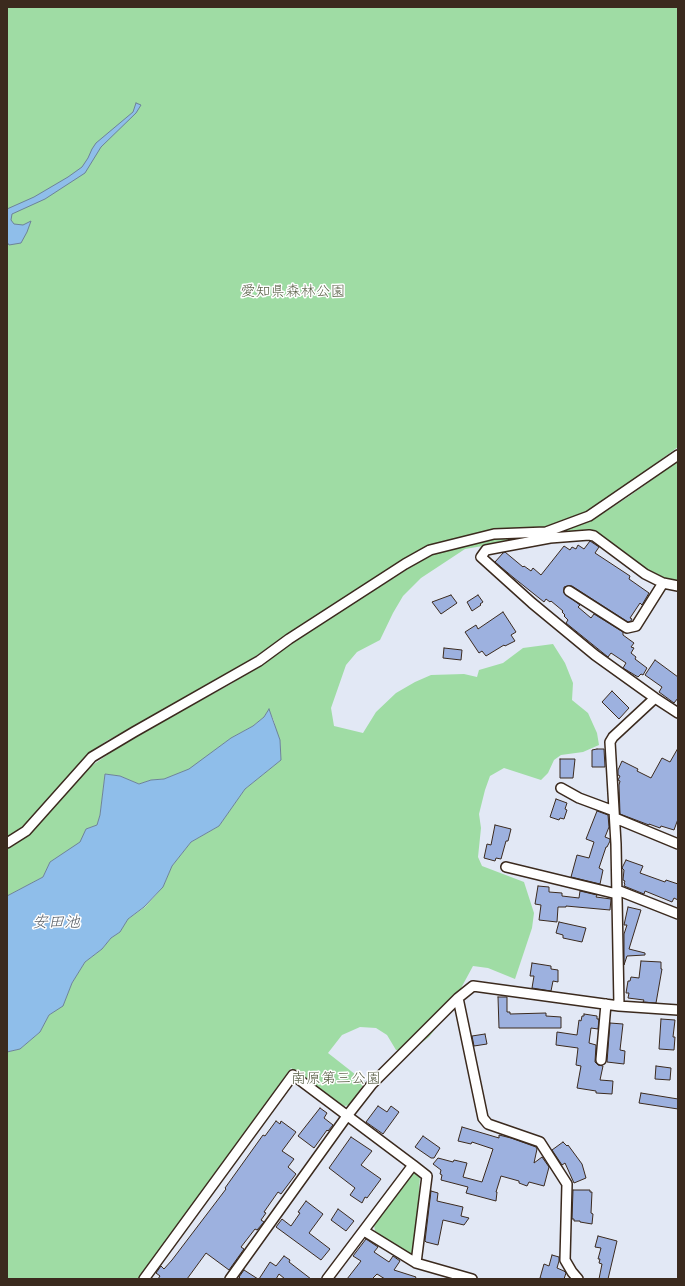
<!DOCTYPE html>
<html>
<head>
<meta charset="utf-8">
<style>
  body { margin:0 }
  #map { position:relative; width:685px; height:1286px; overflow:hidden; background:#e2e8f5; font-family:Mynerve,sans-serif }
  canvas { display:block }
  .frame { position:absolute; inset:0; border:8px solid #3b2a1e; pointer-events:none }
</style>
</head>
<body>
<div id="map">
<canvas width="685" height="1286"></canvas>
<div class="frame"></div>
</div>
<script>
const g = document.querySelector('canvas').getContext('2d');
g.lineJoin = 'round';
function paint(path, color) {
  g.fillStyle = color;
  g.fill(path, 'evenodd');
}
function poly(rows) {
  const path = new Path2D();
  for (const r of rows) {
    path.moveTo(r[0], r[1]);
    for (let i = 2; i < r.length; i += 2) path.lineTo(r[i], r[i + 1]);
  }
  return path;
}
function strokePath(path, color, width, dash) {
  g.strokeStyle = color;
  g.lineWidth = width;
  g.lineCap = dash ? 'butt' : 'round';
  g.setLineDash(dash || []);
  g.stroke(path);
}
function write(font, color, halo, rows, align = 'center') {
  g.font = font + ' Mynerve,"Klee One",sans-serif';
  g.lineWidth = 3;
  g.setLineDash([]);
  g.textBaseline = 'middle';
  g.strokeStyle = halo;
  g.fillStyle = color;
  for (const [text, x, y, turn = 0] of rows) {
    g.save();
    g.translate(x, y);
    g.rotate((+turn || 0) * Math.PI / 180);
    g.textAlign = isNaN(turn) ? turn : align;
    if (halo) g.strokeText(text, 0, 0);
    g.fillText(text, 0, 0);
    g.restore();
  }
}
paint(poly([
  [7,7,678,7,678,447,607,499,584,513,544,529,511,528,443,541,429,546,408,556,227,675,176,706,108,740,90,752,76,771,25,827,7,838],
  [678,461,678,582,659,578,594,533,560,534,561,532,600,515,628,497],
  [523,536,530,538,465,549,421,578,403,596,393,613,380,640,357,652,346,665,331,708,334,726,363,733,376,712,396,693,415,682,431,675,464,674,477,677,479,670,503,663,523,648,553,644,565,663,573,683,572,700,588,713,597,733,599,745,583,752,561,755,554,760,548,773,541,780,504,768,490,776,485,790,479,814,481,828,478,857,482,866,524,882,534,913,532,928,515,979,488,968,473,966,447,1014,429,1037,412,1050,396,1050,387,1035,376,1028,360,1027,342,1035,328,1053,365,1082,350,1105,344,1106,291,1068,138,1279,7,1279,7,1052,20,1049,40,1032,49,1015,63,1005,72,983,85,962,102,949,111,938,120,932,128,919,145,907,163,887,172,866,191,842,219,826,245,789,281,760,280,740,276,732,274,721,269,710,264,717,253,726,231,738,190,769,164,779,151,780,139,784,120,776,105,774,100,815,97,825,86,829,81,842,50,862,43,877,7,896,7,849,29,834,87,769,136,735,231,684,300,637,435,552,487,539],
  [412,1173,416,1173,420,1176,415,1256,411,1257,375,1231,374,1225]
]), '#9fdca4');
const water = poly([
  [136,103,141,105,136,113,101,147,85,173,45,199,12,214,11,220,14,224,23,225,31,221,27,232,21,243,9,245,7,242,7,209,34,197,68,177,82,167,88,158,92,149,96,143,133,112,136,103],
  [269,709,280,740,281,760,245,789,219,826,191,842,172,866,163,887,144,907,128,919,120,932,111,938,102,949,85,962,72,983,63,1006,49,1015,40,1032,20,1049,7,1052,7,896,43,877,50,862,80,842,86,829,97,825,100,815,105,774,120,776,139,784,151,780,164,779,189,769,231,738,253,726,264,717,269,709]
]);
paint(water, '#8fbeea');
strokePath(water, '#6d8398', 1);
const building = poly([
  [590,541,599,547,595,553,630,576,629,579,649,593,642,605,640,603,630,618,632,619,631,621,628,622,572,586,567,586,564,587,564,593,580,605,578,607,591,618,594,614,623,632,623,635,634,643,631,647,634,648,631,653,636,657,635,659,647,668,643,675,641,674,638,677,623,668,626,663,611,653,608,657,566,623,568,620,564,616,565,615,562,612,563,611,551,601,550,602,546,599,544,602,514,578,495,562,503,553,505,552,523,567,524,566,531,571,533,568,541,575,564,546,570,550,572,547,576,549,578,545,584,549,590,541],
  [451,595,457,603,441,614,432,602,451,595],
  [478,595,483,602,480,604,481,605,472,611,467,602,478,595],
  [503,612,516,632,511,635,515,641,505,646,504,645,486,656,482,651,479,653,465,632,476,625,478,629,503,612],
  [444,648,462,650,461,660,443,658,444,648],
  [655,660,678,677,678,698,674,703,659,692,662,687,645,675,655,660],
  [612,691,629,708,619,719,602,702,612,691],
  [678,748,678,819,674,830,661,826,660,828,649,824,649,825,620,814,619,785,620,781,618,780,620,776,618,775,618,770,622,761,638,769,637,771,651,778,662,758,670,762,678,748],
  [597,749,604,749,605,767,592,767,592,750,597,749],
  [560,759,575,759,573,778,560,778,560,759],
  [556,799,567,803,565,809,567,810,564,819,560,818,559,820,550,817,556,799],
  [597,811,608,815,609,827,605,837,610,839,610,841,607,847,606,847,599,868,603,870,600,884,571,877,577,855,589,858,594,842,586,839,597,811],
  [495,825,511,829,508,841,506,841,501,859,496,858,495,861,484,858,487,844,491,845,495,825],
  [626,860,643,866,640,873,665,882,666,880,678,884,678,900,674,898,672,902,645,891,644,894,624,886,625,884,624,883,625,881,623,880,624,870,622,868,626,860],
  [538,886,549,887,549,892,562,893,562,896,579,898,580,891,597,895,596,897,611,899,610,910,566,906,566,907,558,907,557,922,539,920,541,905,535,904,538,886],
  [628,907,641,910,629,949,645,953,645,955,627,956,624,965,624,934,627,925,624,925,628,907],
  [559,922,586,928,582,942,563,938,563,935,556,933,559,922],
  [641,961,661,962,661,969,662,969,656,1003,643,1002,644,1000,628,998,629,993,626,993,628,981,630,981,631,977,639,978,641,961],
  [532,963,551,966,551,969,558,970,558,982,553,981,551,991,532,988,534,976,530,976,532,963],
  [498,997,507,997,507,1012,510,1012,510,1014,546,1013,546,1016,561,1017,561,1028,499,1028,498,997],
  [584,1014,597,1016,597,1019,599,1019,598,1029,591,1028,589,1043,596,1045,595,1062,598,1065,603,1066,600,1080,613,1081,612,1094,596,1093,596,1091,577,1088,581,1066,576,1065,578,1048,556,1045,557,1032,577,1035,579,1020,581,1021,582,1016,584,1016,584,1014],
  [661,1019,675,1020,673,1037,675,1037,674,1050,659,1049,661,1019],
  [610,1023,623,1024,620,1050,625,1051,624,1064,607,1062,610,1023],
  [485,1034,487,1044,474,1046,472,1036,485,1034],
  [656,1066,671,1068,670,1080,655,1079,656,1066],
  [641,1093,678,1099,678,1109,639,1103,641,1093],
  [378,1106,387,1112,391,1106,399,1112,383,1134,366,1122,378,1106],
  [320,1108,327,1113,324,1118,333,1125,328,1131,327,1130,314,1148,298,1136,320,1108],
  [276,1121,280,1124,281,1121,296,1132,282,1151,294,1159,288,1167,296,1174,281,1194,278,1192,264,1212,266,1213,261,1220,264,1222,257,1230,255,1229,241,1247,244,1249,229,1270,206,1253,187,1279,158,1279,160,1276,156,1273,161,1266,164,1269,172,1260,226,1189,225,1188,263,1135,265,1136,276,1121],
  [462,1127,499,1138,499,1135,511,1138,536,1147,537,1149,534,1163,542,1157,549,1167,544,1186,529,1182,527,1186,519,1183,519,1181,501,1176,496,1192,497,1192,496,1201,466,1193,468,1187,441,1180,442,1175,440,1174,441,1170,433,1164,438,1158,453,1162,454,1160,467,1163,463,1177,482,1182,493,1149,472,1142,471,1144,458,1141,462,1127],
  [423,1136,440,1148,434,1158,431,1158,415,1147,423,1136],
  [351,1137,372,1151,361,1165,381,1179,367,1198,365,1197,362,1203,350,1195,355,1188,329,1168,351,1137],
  [563,1142,567,1146,568,1145,582,1164,586,1178,574,1183,565,1163,562,1165,552,1150,563,1142],
  [573,1190,590,1190,590,1192,592,1192,591,1213,593,1214,592,1224,580,1222,580,1221,574,1221,574,1219,572,1219,573,1190],
  [431,1191,438,1193,437,1201,463,1207,461,1216,469,1218,464,1225,443,1220,438,1245,426,1242,425,1241,431,1191],
  [306,1201,323,1214,309,1233,330,1249,321,1260,276,1227,282,1219,291,1226,300,1213,298,1212,306,1201],
  [338,1209,354,1221,346,1231,331,1220,338,1209],
  [598,1236,617,1241,608,1279,599,1279,602,1264,599,1263,600,1259,598,1259,601,1248,595,1247,598,1236],
  [366,1239,378,1247,374,1252,389,1262,393,1256,400,1261,394,1270,416,1277,415,1279,385,1279,377,1274,372,1279,347,1279,361,1261,353,1256,366,1239],
  [552,1255,559,1257,559,1261,557,1268,564,1271,566,1273,564,1279,544,1279,540,1278,544,1264,549,1266,552,1255],
  [284,1256,290,1260,289,1262,311,1279,285,1279,279,1274,276,1279,259,1279,270,1262,276,1266,284,1256],
  [244,1270,258,1279,241,1279,239,1277,244,1270]
]);
paint(building, '#9db1df');
strokePath(building, '#3b2a1e', 1);
const street = poly([
  [678,586,663,583,645,574,594,536,589,535,550,538,507,546,486,550,481,557,532,603,595,655,655,698,678,713],
  [569,591,627,628,636,626,663,583],
  [561,788,579,798,614,811],
  [615,818,678,844],
  [7,843,26,831,92,757,134,732,259,661,289,639,405,564,430,550,494,534,546,532,589,516,678,455],
  [506,867,617,894],
  [617,890,678,914],
  [458,998,483,1118,488,1124,540,1142,567,1184,565,1260,572,1272,578,1279],
  [619,1006,616,844,610,742,613,737,655,698],
  [601,1060,606,1004],
  [413,1165,427,1176,416,1263],
  [364,1231,416,1263,472,1279],
  [144,1279,293,1075,413,1165,327,1279],
  [230,1279,347,1116,372,1084,458,998,473,986,619,1006,678,1010]
]);
strokePath(street, '#3b2a1e', 12);
strokePath(street, '#fff', 9);
write('15px', '#595f46', '#fff', [
  ["愛知県森林公園",293,293],
  ["南原第三公園",336,1080]
]);
write('italic 16px', '#585e65', '#fff', [
  ["安田池",56,924]
]);
</script>
</body>
</html>
